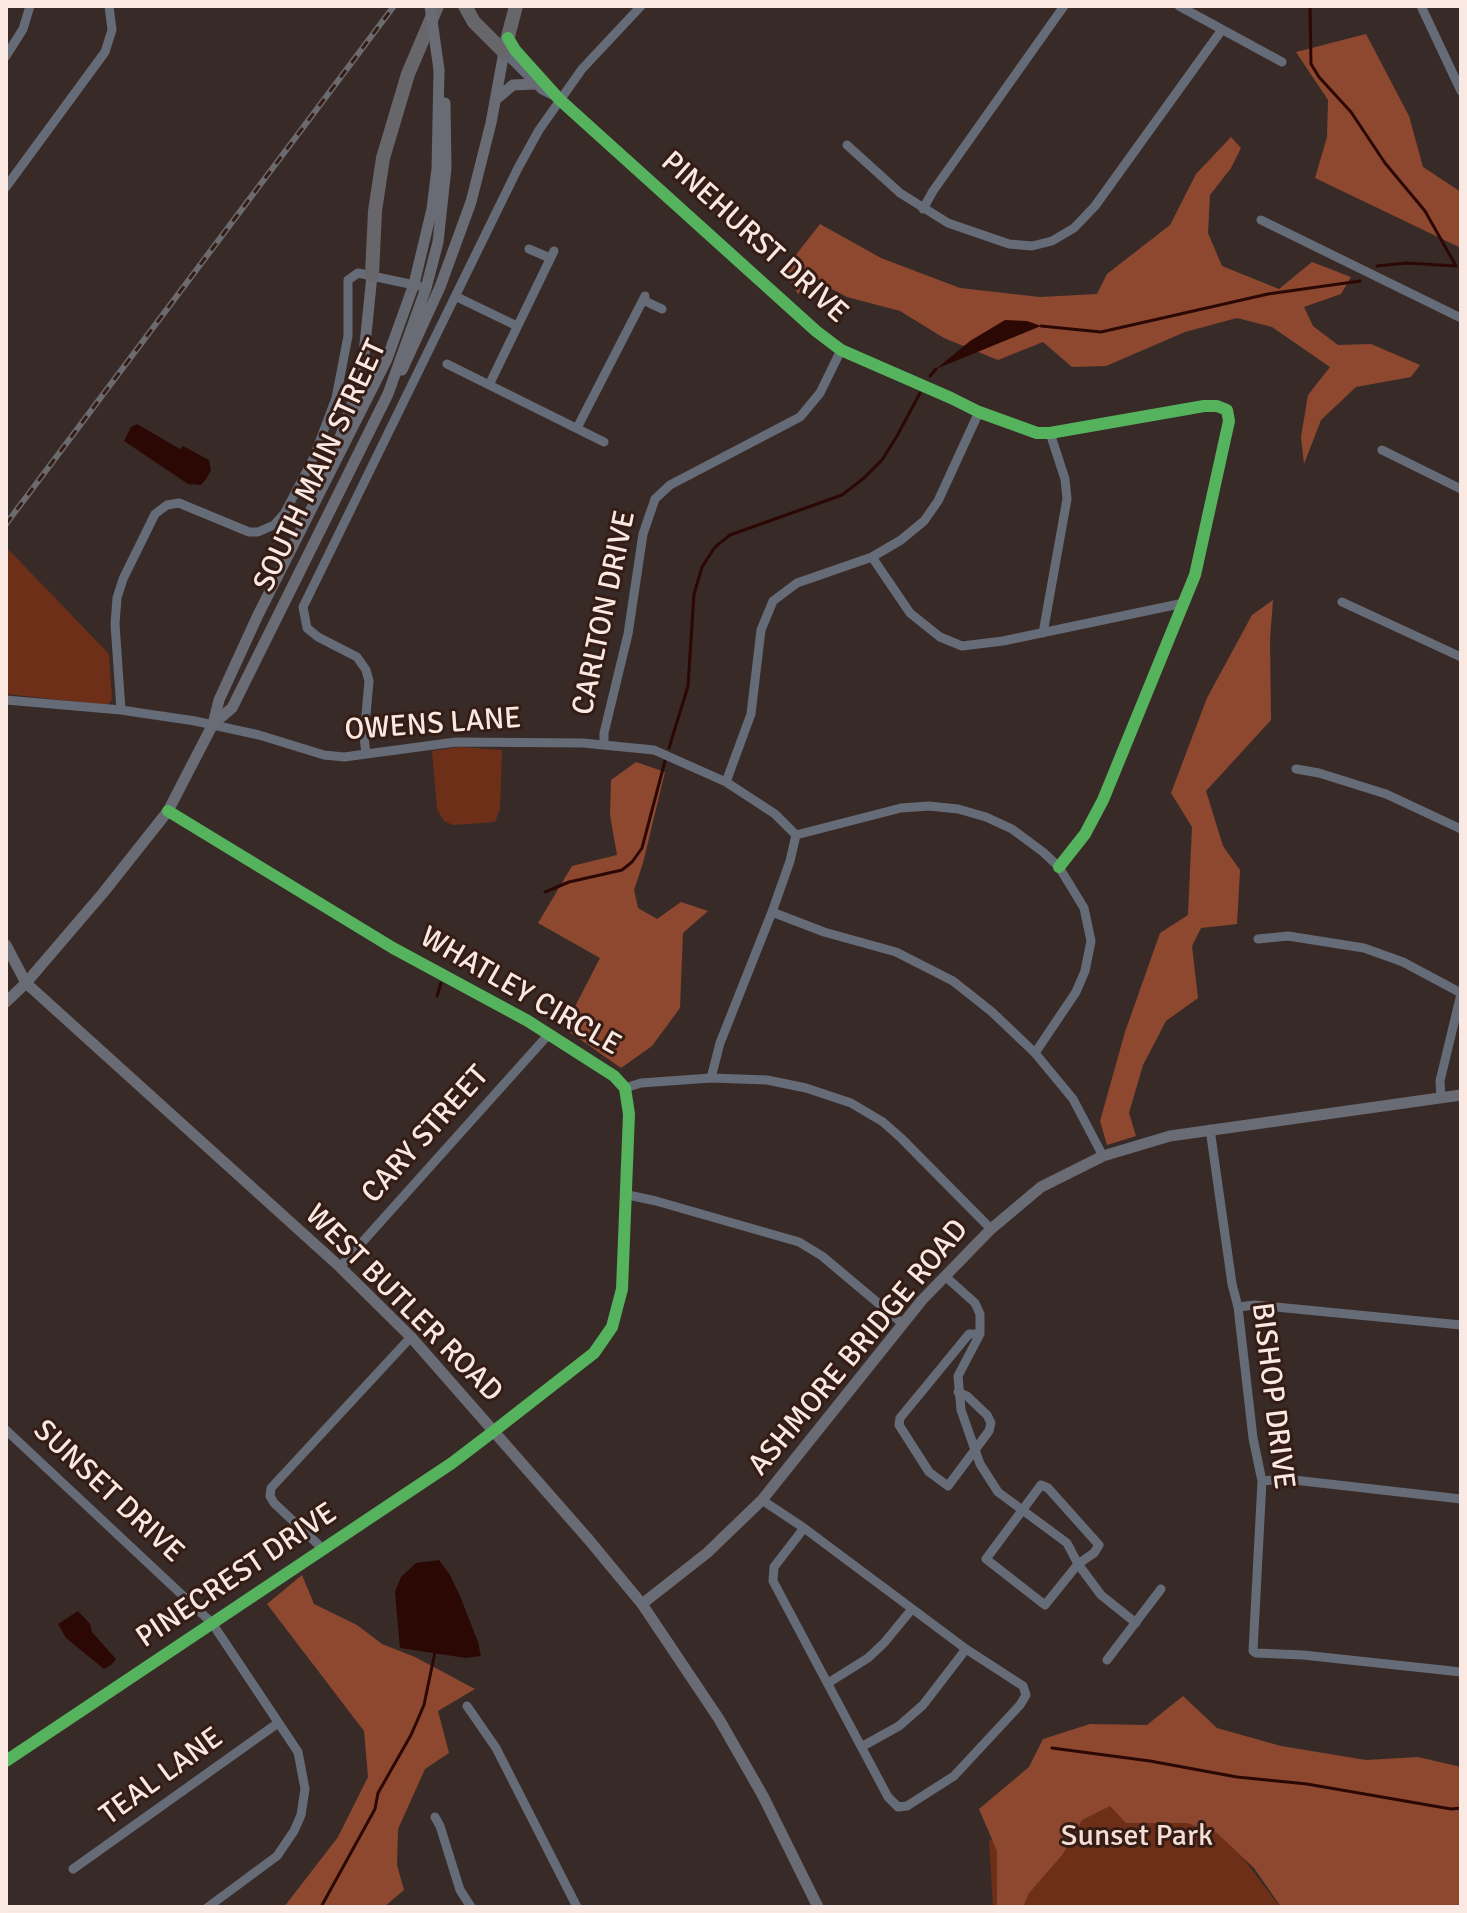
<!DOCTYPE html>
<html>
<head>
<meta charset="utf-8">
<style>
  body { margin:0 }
  #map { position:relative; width:1467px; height:1913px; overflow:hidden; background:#382b27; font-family:Signika,sans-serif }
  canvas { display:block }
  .frame { position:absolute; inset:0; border:8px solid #fae9e3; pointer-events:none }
</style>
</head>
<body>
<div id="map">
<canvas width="1467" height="1913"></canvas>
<div class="frame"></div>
</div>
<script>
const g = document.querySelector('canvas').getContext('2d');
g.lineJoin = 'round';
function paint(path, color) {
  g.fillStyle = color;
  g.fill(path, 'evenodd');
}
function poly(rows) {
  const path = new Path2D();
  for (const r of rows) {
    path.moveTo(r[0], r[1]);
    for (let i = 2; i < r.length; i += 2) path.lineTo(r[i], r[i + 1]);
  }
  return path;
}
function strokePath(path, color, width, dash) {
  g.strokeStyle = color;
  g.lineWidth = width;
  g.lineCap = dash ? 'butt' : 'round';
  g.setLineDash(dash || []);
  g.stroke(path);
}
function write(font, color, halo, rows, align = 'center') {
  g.font = font + ' Signika,sans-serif';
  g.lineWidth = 6;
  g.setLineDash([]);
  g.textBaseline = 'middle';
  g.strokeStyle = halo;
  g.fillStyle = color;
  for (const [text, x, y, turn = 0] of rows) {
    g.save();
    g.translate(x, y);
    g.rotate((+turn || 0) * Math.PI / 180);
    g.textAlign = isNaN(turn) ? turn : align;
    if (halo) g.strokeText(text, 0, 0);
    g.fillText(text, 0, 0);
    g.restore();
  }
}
paint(poly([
  [6,547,109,654,112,699,108,705,6,694],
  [460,747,502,750,500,809,495,822,453,825,444,821,437,809,432,751],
  [1158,1745,1280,1907,993,1907,989,1841]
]), '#6e2f18');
paint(poly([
  [1366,34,1409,116,1423,167,1461,192,1461,248,1315,178,1327,137,1328,100,1296,52],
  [1231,137,1241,148,1231,168,1210,195,1208,233,1222,266,1279,289,1312,262,1351,277,1341,294,1304,307,1313,326,1338,345,1371,344,1420,365,1411,377,1356,387,1321,420,1304,464,1301,437,1308,395,1330,367,1272,327,1237,318,1185,332,1106,366,1072,367,1043,342,998,360,944,338,900,311,847,297,813,279,798,294,784,270,820,224,881,258,960,288,1040,297,1097,294,1107,274,1170,225,1196,174],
  [1273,600,1270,639,1271,720,1206,791,1223,846,1240,870,1237,924,1201,928,1192,946,1198,998,1166,1021,1143,1065,1129,1113,1136,1136,1107,1145,1100,1121,1125,1032,1160,933,1188,915,1192,827,1171,793,1207,698,1252,615],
  [636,762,665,772,643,863,634,890,638,908,657,919,681,902,708,911,683,933,680,1008,652,1046,621,1068,564,1028,600,958,538,923,572,866,617,855,610,815,611,780],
  [302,1575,314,1604,357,1625,382,1644,415,1657,475,1689,438,1711,449,1753,425,1769,398,1829,397,1865,404,1890,384,1907,284,1907,338,1837,368,1777,364,1731,267,1604],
  [1183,1696,1217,1728,1281,1746,1366,1760,1418,1757,1461,1767,1461,1907,1281,1907,1254,1868,1217,1833,1187,1823,1126,1823,1110,1806,1082,1820,1063,1854,1029,1893,1023,1907,997,1907,997,1851,979,1809,1029,1767,1043,1739,1090,1724,1147,1725]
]), '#8e4830');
paint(poly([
  [1005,320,1027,321,1041,326,936,369,970,341],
  [137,424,180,449,183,446,209,460,211,470,206,479,201,485,188,484,124,441,131,427],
  [439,1560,450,1575,460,1596,478,1642,481,1656,466,1658,400,1648,395,1592,401,1577,416,1563],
  [78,1611,90,1624,92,1632,116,1659,111,1665,104,1669,66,1638,58,1624]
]), '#2c0804');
strokePath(poly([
  [1310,6,1311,64,1319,77,1351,112,1385,163,1425,211,1456,266,1407,263,1377,266],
  [1041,326,1101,332,1268,294,1360,281],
  [930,376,936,369],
  [669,748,688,686,694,594,702,567,715,547,730,535,842,495,864,478,882,460,897,436,920,393],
  [545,892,569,882,622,870,632,862,642,848,665,761],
  [437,996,441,983],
  [1052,1748,1150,1761,1237,1777,1307,1784,1451,1809,1461,1808],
  [321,1907,375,1809,378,1793,411,1735,424,1705,435,1652]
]), '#2c0804', 3);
strokePath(poly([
  [1179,6,1282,62],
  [1421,6,1461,91],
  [508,38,515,50,560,100,816,331,841,350,951,398,979,412,1037,433,1050,433,1204,406,1217,406,1227,410,1229,421,1195,575,1103,800,1085,834,1059,867],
  [504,52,542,90,554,96],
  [6,56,23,29,30,6],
  [847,145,900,193,948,223,1009,244,1032,246,1052,241,1074,228,1095,206,1221,31],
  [6,187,105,52,112,30,109,6],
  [923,209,933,191,1064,6],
  [1261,220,1461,318],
  [529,249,550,258],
  [457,297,517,326],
  [643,300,662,309],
  [447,364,604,442],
  [490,383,554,251],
  [577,428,645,296],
  [1382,450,1461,489],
  [872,557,910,613,940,637,962,646,1003,641,1184,603],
  [1342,602,1461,657],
  [1043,633,1067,499,1065,479,1050,433],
  [6,700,121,710,195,721,259,735,324,755,344,757,456,742,583,743,654,750,726,782,775,814,796,835],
  [121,710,115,624,117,598,123,579,155,514,167,505,179,503,249,532,258,532,274,525,284,514,313,459,336,398,348,336,348,280,358,273,419,286],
  [604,744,604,733,628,634,643,534,655,499,670,485,800,417,820,393,841,350],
  [366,754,364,737,369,681,366,670,357,657,318,637,307,628,303,607,518,168,539,130,582,69,641,6],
  [1296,769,1319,773,1386,794,1461,829],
  [726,782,751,714,761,630,773,601,797,583,872,557,901,540,924,521,938,501,979,412],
  [796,835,901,808,929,806,958,809,986,817,1012,829,1043,852,1059,867,1084,908,1091,941,1085,971,1076,992,1035,1053],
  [772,912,824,932,896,952,953,981,992,1012,1035,1053,1073,1099,1103,1156],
  [1258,939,1288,936,1364,948,1403,962,1461,993],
  [711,1078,720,1043,772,912,790,861,796,835],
  [625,1088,641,1083,711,1078,767,1080,806,1088,851,1103,883,1122,901,1138,991,1229],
  [1441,1098,1440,1081,1461,994],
  [1210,1129,1232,1284,1238,1307,1253,1438,1262,1481,1253,1651,1256,1653,1303,1655,1461,1672],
  [628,1195,656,1201,799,1242,822,1256,903,1324],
  [340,1267,548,1035],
  [946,1277,975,1303,980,1314,980,1334,958,1376,961,1410,980,1464,998,1492,1067,1543,1078,1564,1101,1595,1136,1623],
  [1238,1307,1255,1305,1461,1325],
  [958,1392,967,1396,987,1415,991,1423,989,1431,948,1486,929,1472,899,1425,900,1418,969,1334,980,1334],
  [6,1430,212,1623,298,1752,305,1789,301,1815,294,1831,277,1856,208,1907],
  [1262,1481,1285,1479,1461,1499],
  [1041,1485,1048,1488,1099,1545,1094,1553,1078,1564,1045,1605,986,1559,1041,1485],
  [762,1500,804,1528,966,1649,1023,1686,1026,1695,1020,1705,954,1776,907,1806,898,1807,888,1797,773,1581,774,1567,804,1528],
  [323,1549,274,1503,270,1496,271,1488,411,1337],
  [1107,1660,1161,1589],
  [828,1683,868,1658,884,1643,912,1609],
  [467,1706,496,1748,577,1907],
  [863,1746,899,1726,923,1705,966,1649],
  [6,1761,452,1463,494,1431,594,1353,612,1327,622,1289,629,1114,625,1088,614,1076,528,1021,393,948,168,811],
  [435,1817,440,1826,460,1890,471,1907],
  [73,1869,278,1723]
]), '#666b78', 9);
strokePath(poly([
  [495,100,513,85,535,84],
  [402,370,440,287,471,202,491,123,504,52],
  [337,446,354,398,364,354,372,275],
  [213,724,232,708,388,394,426,288,438,242,446,168,445,103],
  [6,945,26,983,340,1267,411,1337,589,1540,642,1604,719,1719,763,1796,818,1907],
  [6,1002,26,983,103,893,168,811,213,724,219,700,258,615,387,359,414,284,432,209,437,169,439,70],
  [642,1604,707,1553,762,1500,922,1300,991,1229,1041,1187,1103,1156,1170,1136,1461,1095]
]), '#696b75', 11);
strokePath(poly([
  [465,6,474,22,504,52,516,6],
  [372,275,375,211,383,158,408,74,437,6]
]), '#67666b', 14);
const rail = poly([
  [6,524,394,6]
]);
strokePath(rail, '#6b6a6f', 6);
strokePath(rail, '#351d15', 3, [9]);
strokePath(poly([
  [430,6,439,70]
]), '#696b75', 11);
strokePath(poly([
  [508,38,515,50,560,100,816,331,841,350,951,398,979,412,1037,433,1050,433,1204,406,1217,406,1227,410,1229,421,1195,575,1103,800,1085,834,1059,867],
  [6,1761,452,1463,494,1431,594,1353,612,1327,622,1289,629,1114,625,1088,614,1076,528,1021,393,948,168,811]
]), '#56b35d', 12);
write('30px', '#fae9e3', '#351d15', [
  ["PINEHURST DRIVE",754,238,42],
  ["SOUTH MAIN STREET",321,466,-65],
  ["CARLTON DRIVE",605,613,-78],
  ["OWENS LANE",433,725,-4],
  ["WHATLEY CIRCLE",520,992,30],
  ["CARY STREET",426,1135,-48],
  ["WEST BUTLER ROAD",403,1304,45],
  ["ASHMORE BRIDGE ROAD",859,1348,-50],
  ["BISHOP DRIVE",1272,1396,83],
  ["SUNSET DRIVE",108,1492,43],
  ["PINECREST DRIVE",237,1576,-34],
  ["TEAL LANE",162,1777,-36]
]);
write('30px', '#f6ded6', '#351d15', [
  ["Sunset Park",1137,1837]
]);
</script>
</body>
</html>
